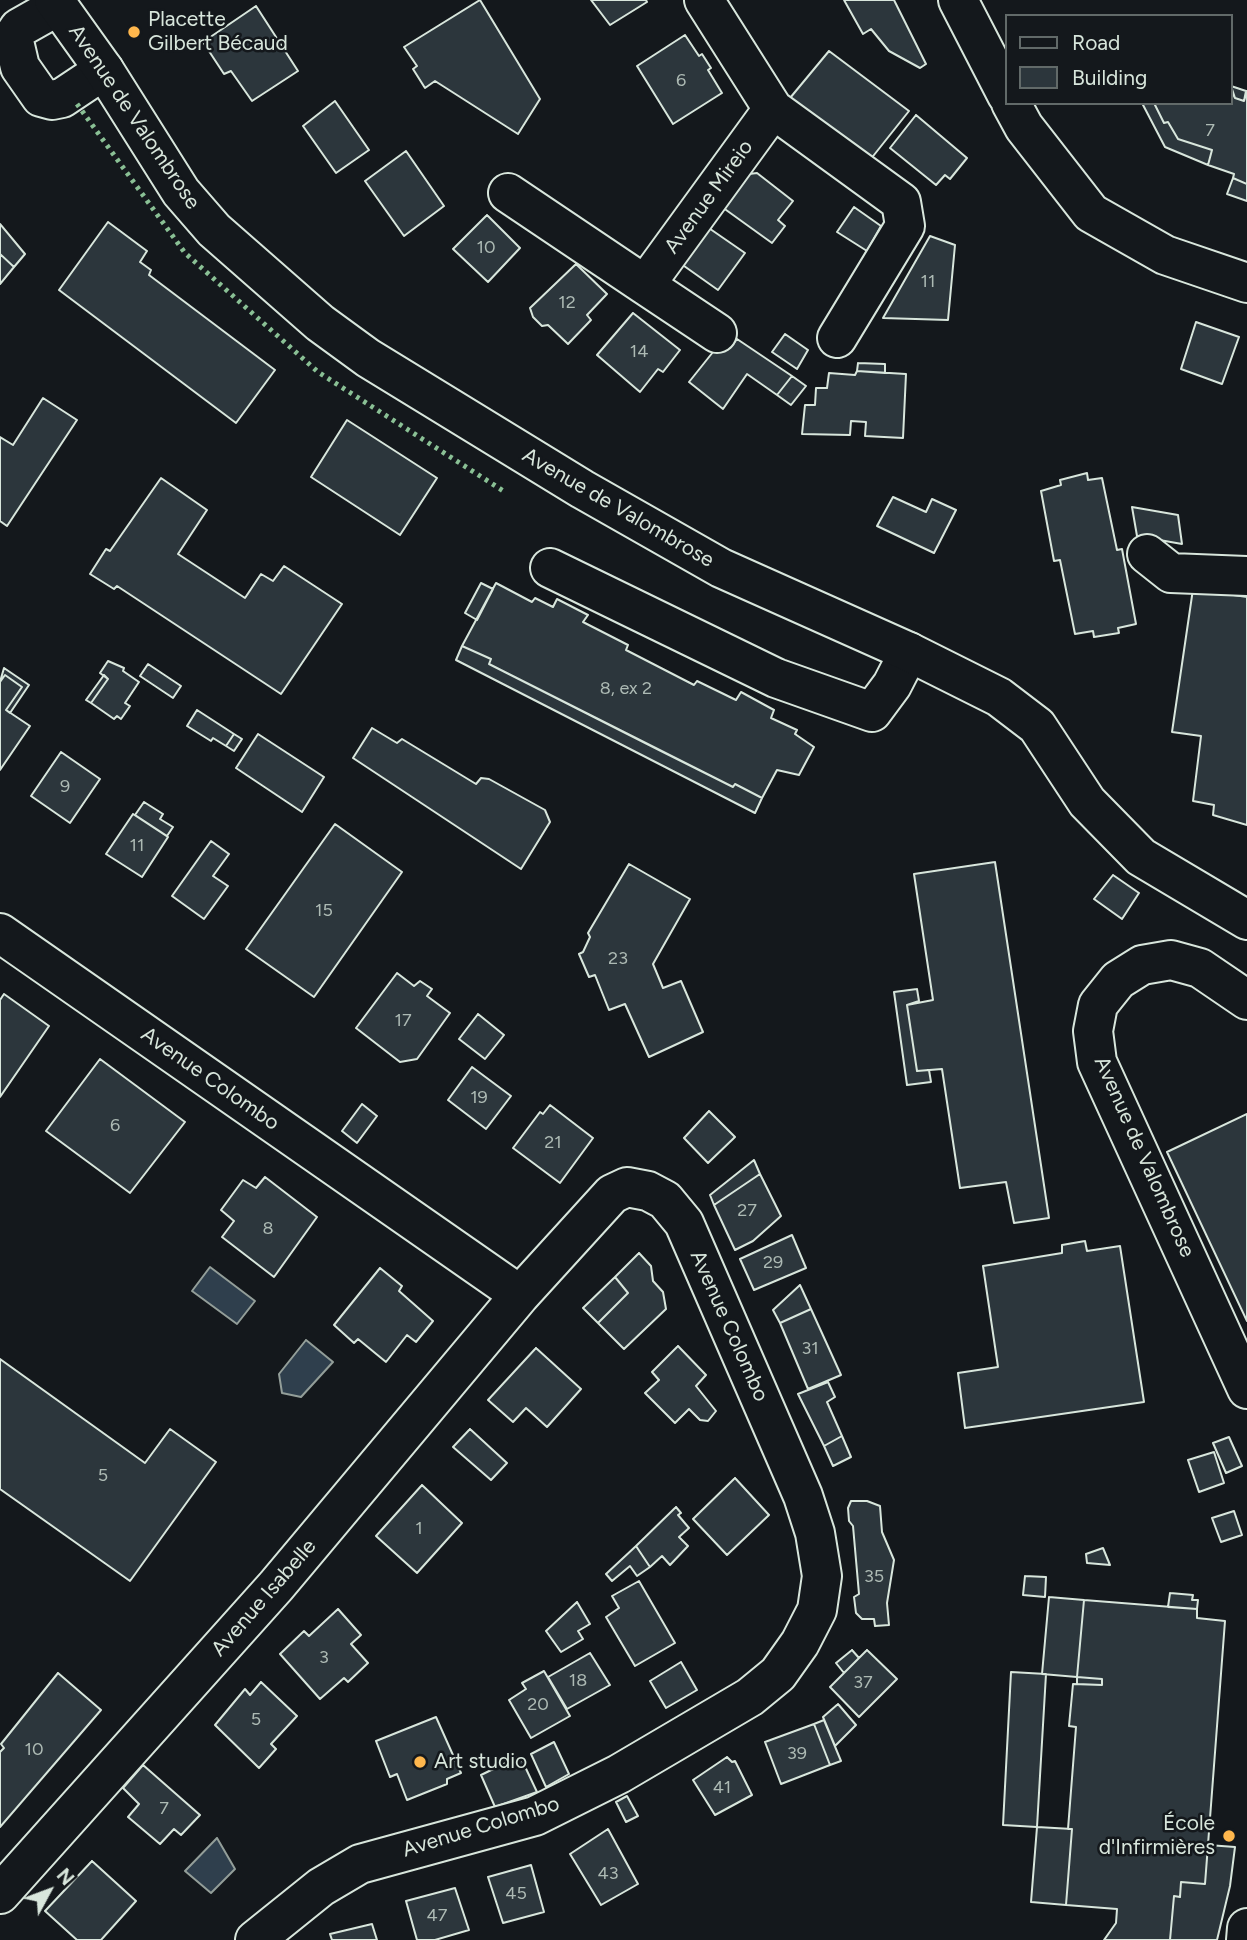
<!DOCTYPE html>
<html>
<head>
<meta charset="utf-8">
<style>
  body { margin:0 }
  #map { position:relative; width:1247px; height:1940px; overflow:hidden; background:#14181c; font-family:Figtree,sans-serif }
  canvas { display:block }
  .legend { position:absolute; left:1005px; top:14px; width:228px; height:91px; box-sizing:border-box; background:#14181c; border:2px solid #626a69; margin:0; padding:9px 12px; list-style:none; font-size:21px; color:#d8e6dc }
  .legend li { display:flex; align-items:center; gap:14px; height:35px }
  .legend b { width:35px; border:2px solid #626a69 }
  .north { position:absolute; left:14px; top:1856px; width:70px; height:70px; -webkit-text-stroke:5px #14181c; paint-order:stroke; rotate:49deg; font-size:19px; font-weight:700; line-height:28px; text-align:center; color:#d8e6dc }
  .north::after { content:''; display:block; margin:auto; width:24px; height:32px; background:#d8e6dc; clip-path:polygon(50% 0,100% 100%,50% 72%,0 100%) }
</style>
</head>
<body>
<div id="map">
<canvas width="1247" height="1940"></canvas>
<ul class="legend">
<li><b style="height:9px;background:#14181c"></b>Road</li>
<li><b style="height:19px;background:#2c363c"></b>Building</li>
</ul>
<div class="north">N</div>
</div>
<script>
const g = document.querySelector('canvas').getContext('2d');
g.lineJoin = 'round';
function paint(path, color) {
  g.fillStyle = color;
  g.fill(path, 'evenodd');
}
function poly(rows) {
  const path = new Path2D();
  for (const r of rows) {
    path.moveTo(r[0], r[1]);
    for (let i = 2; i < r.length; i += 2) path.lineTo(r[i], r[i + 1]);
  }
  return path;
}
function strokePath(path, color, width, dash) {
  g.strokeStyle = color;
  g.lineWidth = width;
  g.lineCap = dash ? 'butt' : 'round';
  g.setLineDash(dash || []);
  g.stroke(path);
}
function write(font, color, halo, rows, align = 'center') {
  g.font = font + ' Figtree,sans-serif';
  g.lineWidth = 5;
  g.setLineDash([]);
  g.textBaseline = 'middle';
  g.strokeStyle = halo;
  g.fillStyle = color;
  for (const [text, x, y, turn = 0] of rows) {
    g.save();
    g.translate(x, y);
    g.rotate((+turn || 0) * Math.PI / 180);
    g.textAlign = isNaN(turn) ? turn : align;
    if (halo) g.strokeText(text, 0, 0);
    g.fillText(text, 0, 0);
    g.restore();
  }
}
const water = poly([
  [210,1267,255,1301,237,1324,192,1291,210,1267],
  [306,1340,333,1362,301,1397,282,1393,279,1374,306,1340],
  [217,1838,235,1869,211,1893,185,1871,217,1838]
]);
paint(water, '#2f3f4d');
strokePath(water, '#939e99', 2);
const building = poly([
  [480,0,540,99,518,134,435,81,425,88,413,69,417,66,404,47,480,0],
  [591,0,646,0,647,2,610,25,591,0],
  [844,0,894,0,926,64,920,68,889,51,871,29,863,34,844,0],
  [256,6,298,71,252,101,231,71,224,74,203,42,256,6],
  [685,35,699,56,702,54,711,68,708,70,722,93,673,124,637,66,685,35],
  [829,51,909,111,870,160,790,98,829,51],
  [1231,86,1246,91,1244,101,1235,98,1231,86],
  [1231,90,1235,98,1244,101,1247,91,1247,184,1233,178,1234,174,1208,165,1212,150,1178,139,1168,122,1164,123,1154,103,1231,103,1231,90],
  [335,101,369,150,336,173,303,126,335,101],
  [1142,103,1154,103,1164,123,1168,122,1178,139,1212,150,1208,165,1165,147,1142,103],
  [916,115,967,158,950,179,945,175,936,185,890,148,916,115],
  [406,151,444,206,404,236,365,181,406,151],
  [757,173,793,201,778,220,785,226,772,243,715,202,733,176,757,173],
  [1233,178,1247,184,1247,201,1227,194,1233,178],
  [854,207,881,226,867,251,837,232,854,207],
  [487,215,520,248,488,282,453,249,487,215],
  [108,222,147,251,140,262,151,270,149,275,275,370,236,423,59,290,108,222],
  [0,224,25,254,14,267,0,254,0,224],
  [703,224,745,253,718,290,677,261,703,224],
  [930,236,955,245,948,320,883,318,930,236],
  [0,254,14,267,0,284,0,254],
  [576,264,607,294,587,315,591,320,568,344,548,325,542,326,533,317,530,308,576,264],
  [633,313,680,350,663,372,658,369,640,392,597,355,633,313],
  [1196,322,1239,337,1222,384,1181,369,1196,322],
  [785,334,808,350,797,369,772,352,785,334],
  [737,339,792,376,777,395,747,374,723,409,689,382,721,342,730,348,737,339],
  [858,363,885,364,885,373,857,371,858,363],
  [857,371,906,374,903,438,865,436,866,422,851,421,850,435,802,434,805,405,815,405,816,388,827,388,829,373,855,375,857,371],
  [792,376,806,386,791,405,777,395,792,376],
  [43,398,77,420,7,526,0,521,0,437,13,445,43,398],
  [347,420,437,478,400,535,311,477,347,420],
  [1087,473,1088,480,1102,478,1117,550,1122,549,1136,624,1118,628,1119,633,1094,637,1093,631,1075,634,1060,560,1054,561,1041,491,1061,485,1060,480,1087,473],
  [161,478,207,510,178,554,245,598,261,574,273,581,284,566,342,604,281,694,117,586,114,589,90,574,106,549,110,551,161,478],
  [893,497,926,512,932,499,956,510,934,553,877,526,893,497],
  [1132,507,1178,515,1182,544,1137,536,1132,507],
  [481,583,493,589,477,620,465,613,481,583],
  [496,583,532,602,535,598,553,607,557,599,588,615,583,622,628,645,626,650,694,685,697,681,736,700,741,692,774,710,771,718,797,730,795,734,814,747,799,775,777,770,762,798,735,784,733,787,489,664,491,659,462,646,496,583],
  [1193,589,1247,597,1247,825,1213,815,1214,805,1193,801,1201,736,1172,732,1193,589],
  [462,646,491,659,489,664,657,749,733,787,735,784,762,798,755,813,456,660,462,646],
  [108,661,124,668,123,671,139,682,125,703,130,706,121,719,117,716,114,719,91,703,108,679,100,673,108,661],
  [148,664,181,686,173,698,140,676,148,664],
  [4,668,29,685,10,713,6,710,22,687,5,675,0,682,4,668],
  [5,675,22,687,6,710,30,726,0,770,0,682,5,675],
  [104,675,108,679,91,703,86,700,104,675],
  [197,710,234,734,226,746,213,738,211,741,187,726,197,710],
  [372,728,397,743,402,739,476,784,481,778,489,779,545,810,550,822,521,869,353,758,372,728],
  [234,734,242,739,234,751,226,746,234,734],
  [258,734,324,777,302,812,236,768,258,734],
  [61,752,100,779,70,823,31,796,61,752],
  [144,802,163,814,160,819,173,827,167,836,135,815,144,802],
  [133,814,168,837,142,877,106,854,133,814],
  [335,824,402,872,314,997,246,949,335,824],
  [211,841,229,854,213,876,228,886,204,919,172,896,211,841],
  [995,862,1049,1218,1014,1223,1006,1182,960,1188,942,1069,917,1071,907,1005,933,1000,914,874,995,862],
  [629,864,690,899,653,964,663,988,681,981,703,1032,649,1057,625,1004,609,1010,595,975,589,977,579,954,583,952,590,937,588,933,629,864],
  [1113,875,1139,893,1122,919,1094,899,1113,875],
  [397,973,414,986,420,981,432,989,427,996,450,1013,417,1059,400,1062,356,1028,397,973],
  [917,989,919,1001,907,1005,917,1071,929,1070,931,1082,907,1085,894,992,917,989],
  [4,994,49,1026,0,1097,0,1000,4,994],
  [478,1014,504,1035,485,1059,459,1039,478,1014],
  [100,1059,185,1122,130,1193,46,1131,100,1059],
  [472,1067,511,1096,486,1129,448,1100,472,1067],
  [362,1104,377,1116,357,1143,342,1131,362,1104],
  [550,1105,593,1138,560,1183,513,1148,540,1112,543,1114,550,1105],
  [709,1111,735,1137,708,1163,684,1138,709,1111],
  [1247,1114,1247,1321,1167,1152,1247,1114],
  [754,1160,760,1174,714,1205,710,1195,754,1160],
  [760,1174,781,1216,753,1241,735,1250,714,1205,760,1174],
  [265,1177,317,1217,274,1277,222,1237,234,1221,221,1210,243,1180,256,1188,265,1177],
  [792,1235,806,1268,754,1290,740,1259,792,1235],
  [1085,1241,1087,1251,1120,1246,1144,1402,965,1428,958,1373,998,1367,983,1266,1062,1253,1062,1245,1085,1241],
  [639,1253,651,1266,653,1281,663,1292,666,1309,624,1349,598,1323,628,1293,615,1277,639,1253],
  [380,1268,402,1286,399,1291,433,1321,416,1342,407,1335,386,1362,358,1339,354,1343,334,1325,380,1268],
  [615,1277,628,1293,598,1323,583,1308,615,1277],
  [800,1285,811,1309,780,1323,773,1310,800,1285],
  [811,1309,841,1375,808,1389,780,1323,811,1309],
  [678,1346,706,1375,696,1386,716,1411,708,1421,700,1420,689,1409,675,1423,645,1393,659,1380,652,1372,678,1346],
  [536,1348,581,1389,547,1427,526,1408,513,1422,488,1400,536,1348],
  [0,1359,145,1463,170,1429,216,1462,130,1581,0,1489,0,1359],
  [828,1382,835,1397,827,1402,842,1436,824,1446,798,1394,828,1382],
  [470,1429,507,1463,491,1480,453,1447,470,1429],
  [842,1436,851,1457,833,1466,824,1446,842,1436],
  [1229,1437,1242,1466,1226,1473,1213,1443,1229,1437],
  [1214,1452,1224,1483,1199,1492,1188,1460,1214,1452],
  [735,1478,769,1515,727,1555,693,1519,735,1478],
  [422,1485,462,1523,417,1573,376,1536,422,1485],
  [851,1501,867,1501,880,1506,882,1532,894,1560,887,1603,889,1625,875,1626,874,1619,862,1619,856,1613,854,1597,859,1594,853,1526,849,1521,848,1508,851,1501],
  [676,1507,681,1513,678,1515,689,1528,679,1537,688,1546,670,1565,662,1556,650,1567,636,1546,676,1507],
  [1234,1511,1242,1535,1221,1542,1212,1518,1234,1511],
  [636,1546,650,1567,637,1576,630,1566,612,1581,606,1574,636,1546],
  [1103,1548,1110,1565,1087,1563,1086,1554,1103,1548],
  [1025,1576,1046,1577,1045,1597,1023,1595,1025,1576],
  [639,1581,675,1643,635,1666,606,1617,619,1608,612,1596,639,1581],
  [1170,1593,1193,1595,1192,1600,1198,1600,1197,1609,1168,1607,1170,1593],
  [1049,1597,1084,1600,1077,1677,1042,1674,1049,1597],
  [1084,1600,1197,1609,1197,1618,1225,1621,1205,1884,1181,1882,1180,1897,1174,1896,1170,1940,1104,1940,1116,1923,1117,1909,1066,1905,1072,1829,1068,1829,1076,1727,1069,1726,1073,1684,1102,1685,1102,1679,1077,1677,1084,1600],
  [577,1602,590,1624,578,1631,583,1639,561,1652,546,1631,577,1602],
  [338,1609,361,1635,351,1644,368,1663,348,1682,344,1678,320,1699,280,1654,304,1631,309,1636,338,1609],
  [852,1650,859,1658,844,1673,836,1663,852,1650],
  [867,1650,897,1679,859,1717,830,1687,867,1650],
  [590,1653,610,1685,567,1709,548,1677,590,1653],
  [681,1662,697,1690,666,1708,650,1681,681,1662],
  [544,1671,570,1716,531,1738,509,1700,526,1689,522,1683,544,1671],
  [1011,1672,1046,1674,1037,1827,1003,1825,1011,1672],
  [58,1673,101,1710,0,1827,0,1752,4,1748,1,1744,58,1673],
  [1077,1677,1102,1679,1102,1685,1077,1684,1077,1677],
  [261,1682,297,1716,271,1744,276,1749,259,1768,215,1725,245,1689,250,1695,261,1682],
  [838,1704,856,1725,835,1746,823,1717,838,1704],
  [436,1717,461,1773,447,1779,447,1784,407,1800,397,1774,390,1777,376,1741,436,1717],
  [824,1720,841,1761,830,1765,814,1724,824,1720],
  [814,1724,830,1765,781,1784,765,1742,814,1724],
  [554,1742,569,1774,546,1787,531,1754,554,1742],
  [520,1756,537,1792,495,1807,481,1775,520,1756],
  [727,1757,732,1762,735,1761,752,1795,715,1815,693,1780,727,1757],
  [143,1765,200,1815,181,1835,174,1829,160,1844,128,1817,139,1804,123,1788,143,1765],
  [627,1796,638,1816,626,1822,616,1802,627,1796],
  [1037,1827,1072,1829,1066,1905,1031,1902,1037,1827],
  [608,1829,638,1884,601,1905,570,1854,608,1829],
  [1208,1845,1235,1847,1230,1886,1217,1940,1170,1940,1174,1896,1180,1897,1181,1882,1205,1884,1208,1845],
  [92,1861,136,1901,101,1940,77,1940,45,1911,92,1861],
  [531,1865,544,1912,503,1923,488,1877,531,1865],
  [455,1888,469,1930,435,1940,417,1940,406,1901,455,1888],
  [372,1924,377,1940,332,1940,330,1934,372,1924]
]);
paint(building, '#2c363c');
strokePath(building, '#d8e6dc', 2);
const minor = poly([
  [704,0,773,109,901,202,905,226,837,338],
  [958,0,1007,95],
  [58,6,19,28,13,37,20,67,41,97,52,100,62,98,104,70],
  [1011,103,1024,127,1091,213,1165,255,1247,283],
  [508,193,645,285,773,109],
  [645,285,717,333],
  [1147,554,1171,573,1247,576],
  [550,568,776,678,872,712,892,685,909,652],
  [0,933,520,1295,612,1194,627,1187,648,1191,665,1200,684,1223,803,1496,815,1533,822,1576,817,1610,800,1643,778,1674,750,1697,619,1774,535,1816,360,1864,321,1887,255,1940],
  [0,1894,276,1586,520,1295]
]);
const major = poly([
  [54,0,104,70,181,192,214,230,320,323,368,358,582,489,721,568,909,652,999,697,1037,726,1087,802,1141,857,1247,920],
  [1247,1000,1200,968,1171,960,1142,965,1118,980,1098,1005,1093,1031,1097,1062,1247,1389],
  [1246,1940,1247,1928]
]);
strokePath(minor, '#d8e6dc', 42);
strokePath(major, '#d8e6dc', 42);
strokePath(minor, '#14181c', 38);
strokePath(major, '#14181c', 38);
strokePath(poly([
  [77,104,185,253,318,372,505,492]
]), '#8ac095', 5, [3.5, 5]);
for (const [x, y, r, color] of [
  [134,32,7,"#ffb74d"],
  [420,1762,7,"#ffb74d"],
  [1229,1836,7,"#ffb74d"]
]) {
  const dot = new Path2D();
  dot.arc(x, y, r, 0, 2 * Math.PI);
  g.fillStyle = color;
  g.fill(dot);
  strokePath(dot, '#14181c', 2.5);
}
write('18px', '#adbab4', null, [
  ["6",681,81],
  ["7",1210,131],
  ["10",486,248],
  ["11",928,282],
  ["12",567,303],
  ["14",639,352],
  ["8, ex 2",626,689],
  ["9",65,787],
  ["11",137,846],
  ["15",324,911],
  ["23",618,959],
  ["17",403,1021],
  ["19",479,1098],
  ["6",115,1126],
  ["21",553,1143],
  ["27",747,1211],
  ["8",268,1229],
  ["29",773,1263],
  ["31",810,1349],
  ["5",103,1476],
  ["1",419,1529],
  ["35",874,1577],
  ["3",324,1658],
  ["18",578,1681],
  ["37",863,1683],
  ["20",538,1705],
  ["5",256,1720],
  ["10",34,1750],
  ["39",797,1754],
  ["41",722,1788],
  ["7",164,1809],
  ["43",608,1874],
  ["45",516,1894],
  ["47",437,1916]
]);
write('21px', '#d8e6dc', '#14181c', [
  ["Placette",148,20],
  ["Gilbert Bécaud",148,44],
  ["Art studio",434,1762],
  ["École",1215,1824,"right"],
  ["d'Infirmières",1215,1848,"right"]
], 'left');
write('21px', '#d8e6dc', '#14181c', [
  ["Avenue de Valombrose",134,117,56],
  ["Avenue Mireio",709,197,-54],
  ["Avenue de Valombrose",618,508,30],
  ["Avenue Colombo",210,1079,35],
  ["Avenue de Valombrose",1144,1157,66],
  ["Avenue Colombo",729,1326,66],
  ["Avenue Isabelle",264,1598,-49],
  ["Avenue Colombo",481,1827,-17]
]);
</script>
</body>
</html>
